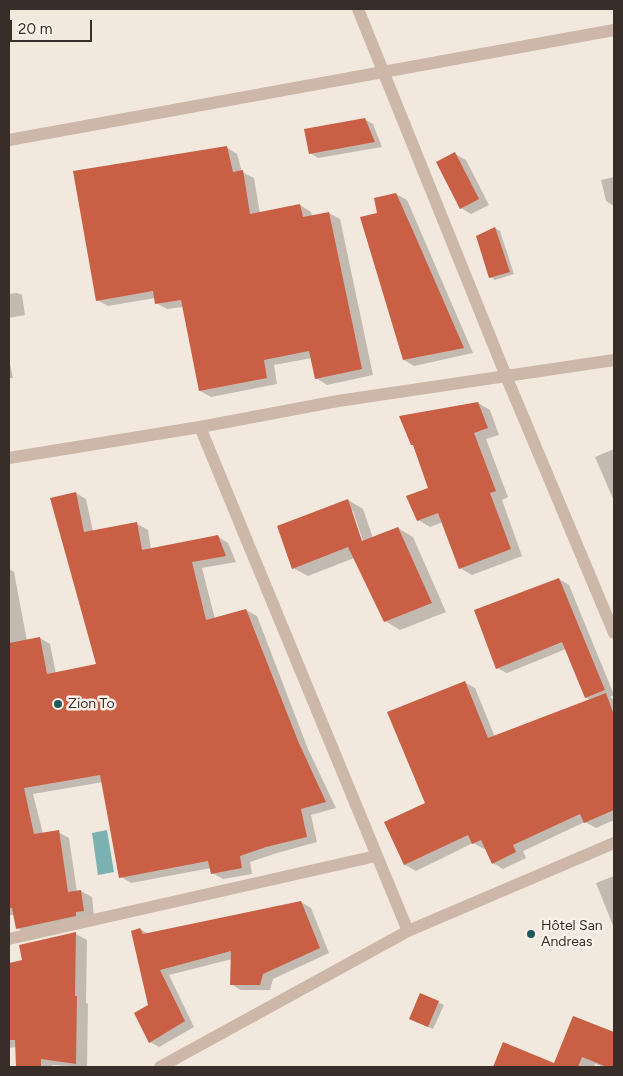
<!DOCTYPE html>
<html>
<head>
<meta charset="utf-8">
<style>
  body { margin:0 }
  #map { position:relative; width:623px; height:1076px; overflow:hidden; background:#f3e8dd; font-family:Figtree,sans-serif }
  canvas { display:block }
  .frame { position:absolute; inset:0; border:10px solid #392d29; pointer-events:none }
  .scale { position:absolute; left:10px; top:20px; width:82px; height:22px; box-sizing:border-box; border:2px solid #392d29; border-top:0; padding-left:6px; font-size:15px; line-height:18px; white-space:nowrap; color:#392d29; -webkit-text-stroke:4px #faf2ea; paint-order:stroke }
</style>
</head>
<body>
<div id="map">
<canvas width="623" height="1076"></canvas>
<div class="frame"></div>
<div class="scale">20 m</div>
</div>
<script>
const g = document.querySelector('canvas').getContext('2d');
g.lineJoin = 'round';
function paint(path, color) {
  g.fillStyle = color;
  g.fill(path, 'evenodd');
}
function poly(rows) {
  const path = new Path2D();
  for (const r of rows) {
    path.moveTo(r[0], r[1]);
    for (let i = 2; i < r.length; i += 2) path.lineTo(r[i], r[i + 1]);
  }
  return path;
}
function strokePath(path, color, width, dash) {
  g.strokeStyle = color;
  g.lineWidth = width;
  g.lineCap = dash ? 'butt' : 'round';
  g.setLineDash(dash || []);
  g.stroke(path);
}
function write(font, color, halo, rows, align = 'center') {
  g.font = font + ' Figtree,sans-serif';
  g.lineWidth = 5;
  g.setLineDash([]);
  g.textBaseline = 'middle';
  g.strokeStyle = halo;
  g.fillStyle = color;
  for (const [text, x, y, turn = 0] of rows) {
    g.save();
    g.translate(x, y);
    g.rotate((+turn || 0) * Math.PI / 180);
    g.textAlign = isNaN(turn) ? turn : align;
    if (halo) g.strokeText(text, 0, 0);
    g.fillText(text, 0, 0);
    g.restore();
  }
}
paint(poly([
  [107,830,114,872,98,875,92,833]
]), '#7bb1b1');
paint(poly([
  [364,119,373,124,382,147,318,158,310,153],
  [226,147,237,154,242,172,254,178,260,214,300,205,311,212,312,216,329,213,340,219,373,375,327,385,316,378,312,358,274,365,277,384,211,397,200,391,183,307,167,309,156,303,155,298,108,306,97,300],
  [455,154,466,160,489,205,471,214,461,208],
  [614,177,614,206,606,201,601,180],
  [396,194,407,200,473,353,414,366,404,360,379,214],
  [495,228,500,231,514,274,495,280,490,277],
  [17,293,22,295,25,315,9,318,9,294],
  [9,359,13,378,9,378],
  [478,403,490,410,499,435,486,439,508,497,502,500,522,556,472,575,460,568,443,522,430,527,418,520,430,489],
  [614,449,614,501,595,457],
  [76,493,86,499,93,532,137,524,148,530,151,549,217,536,228,543,236,562,202,568,215,619,246,610,257,616,308,749,336,808,311,815,317,842,277,853,250,862,252,874,223,879,212,873,211,868,131,883,121,877,103,782,33,794,43,834,58,832,69,838,77,892,81,891,92,897,94,916,28,934,17,928,15,915,9,915,9,720,11,719,9,706,9,569,14,572,27,641,40,638,50,644,56,674,98,665],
  [348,500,363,509,373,538,398,528,413,537,446,612,400,630,385,621,354,558,308,576,293,568],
  [351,511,353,511,365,547,363,547],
  [559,579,569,585,614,695,610,697,614,700,614,820,596,828,585,822,523,851,526,858,503,869,493,863,486,848,484,849,473,843,416,871,405,865,385,823,426,803,464,682,475,688,495,737,591,700,586,698,566,649,507,673,497,668],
  [614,876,614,928,596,883],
  [301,902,311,908,329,953,273,979,270,990,241,990,231,984,232,959,169,975,194,1027,159,1047,150,1042,150,1005,140,929,149,934],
  [76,934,87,940,86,1003,88,1004,87,1067,52,1065,52,1067,17,1067,16,1047,9,1048,9,964,24,961],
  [421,994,444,1005,433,1029,416,1022],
  [574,1018,614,1034,614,1067,604,1067,595,1064,594,1067,494,1067,504,1043,555,1065]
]), '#0003');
paint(poly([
  [365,118,375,142,309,154,304,129],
  [227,146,233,172,243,170,250,214,300,204,303,217,329,212,362,369,315,379,309,351,264,360,267,378,199,391,181,300,155,304,153,291,96,301,73,171],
  [455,152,479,199,460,209,436,162],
  [396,193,414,233,464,348,403,360,360,217,377,213,374,198],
  [495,227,510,272,489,278,476,236],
  [478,402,488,428,474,433,496,491,490,493,511,549,459,569,438,513,417,521,406,496,428,488,413,445,411,445,399,416],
  [76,492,84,532,137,522,142,550,218,535,226,556,192,562,206,620,246,609,298,741,326,802,301,809,307,837,266,847,240,856,242,868,211,874,208,861,119,878,100,775,24,788,34,834,59,830,68,892,81,890,84,911,76,912,76,916,16,929,12,908,9,908,9,643,40,637,47,674,96,664,50,498],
  [348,499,362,541,398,527,432,603,384,622,348,547,292,569,277,526],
  [559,578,605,690,585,698,562,642,496,669,474,610],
  [465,681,488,738,606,693,614,715,614,810,584,823,580,814,513,845,516,852,492,864,481,840,472,844,468,835,404,865,384,822,425,803,387,712],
  [301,901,320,948,263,974,260,985,230,985,231,951,160,970,185,1021,149,1043,134,1013,148,1005,131,931,140,928,143,934],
  [76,932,75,996,77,996,76,1064,41,1059,41,1067,16,1067,15,1040,9,1040,9,963,22,960,19,945],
  [420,993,439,1001,428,1027,409,1019],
  [573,1016,614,1032,614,1067,607,1067,582,1057,578,1067,493,1067,503,1042,554,1063]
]), '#c96046');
strokePath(poly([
  [358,9,506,376,614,633],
  [9,140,614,30],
  [200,427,408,931],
  [9,458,200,427,338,401,614,360],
  [9,939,376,856],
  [160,1067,408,931,614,843]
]), '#ccb7a9', 12);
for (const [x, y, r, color] of [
  [58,704,5,"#1d5a5c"],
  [531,934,5,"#1d5a5c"]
]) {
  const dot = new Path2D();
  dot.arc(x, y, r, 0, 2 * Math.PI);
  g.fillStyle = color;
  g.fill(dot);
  strokePath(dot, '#faf2ea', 2);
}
write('14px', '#392d29', '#faf2ea', [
  ["Zion To",68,704],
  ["Hôtel San",541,926],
  ["Andreas",541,942]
], 'left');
</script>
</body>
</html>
